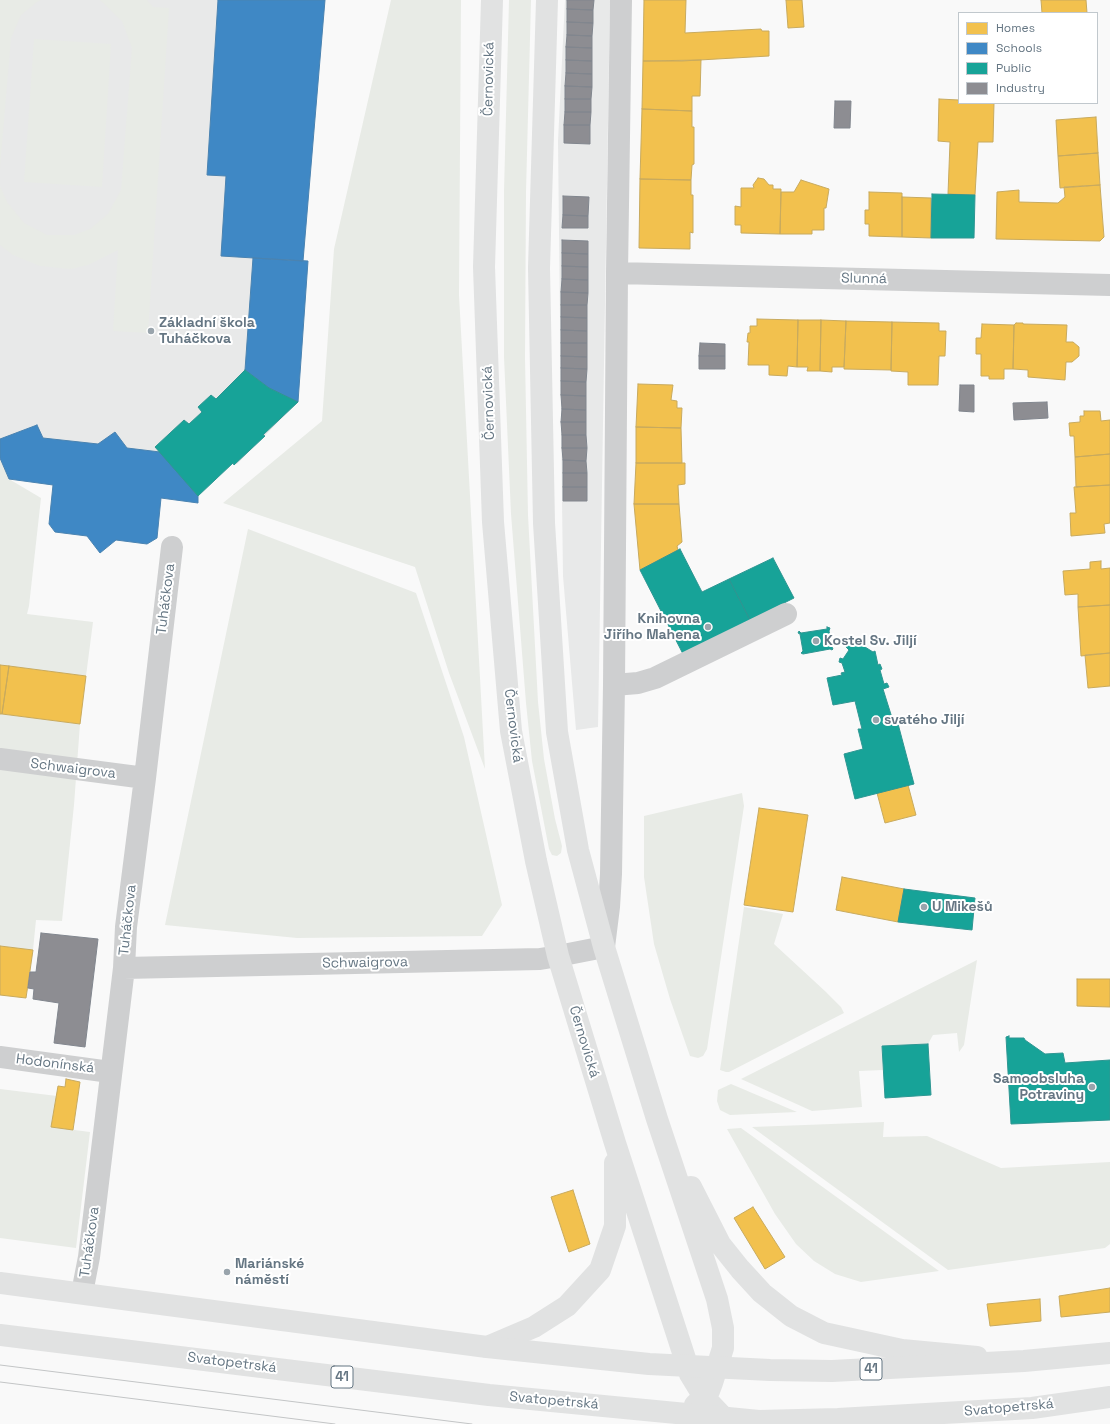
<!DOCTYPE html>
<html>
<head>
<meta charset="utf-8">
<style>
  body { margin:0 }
  #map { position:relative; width:1110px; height:1424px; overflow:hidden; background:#f9f9f9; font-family:"Space Grotesk",sans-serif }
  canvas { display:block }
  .legend { position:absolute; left:958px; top:12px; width:140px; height:92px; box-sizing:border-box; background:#fff; border:1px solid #c1c8cd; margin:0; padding:5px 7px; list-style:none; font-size:12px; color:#657683 }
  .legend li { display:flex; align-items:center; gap:8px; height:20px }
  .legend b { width:20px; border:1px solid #c1c8cd }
</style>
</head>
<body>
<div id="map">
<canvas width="1110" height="1424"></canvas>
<ul class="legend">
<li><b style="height:11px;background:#f2c14e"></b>Homes</li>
<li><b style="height:11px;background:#3f88c5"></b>Schools</li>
<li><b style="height:11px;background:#17a398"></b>Public</li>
<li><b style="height:11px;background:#8d8d92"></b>Industry</li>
</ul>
</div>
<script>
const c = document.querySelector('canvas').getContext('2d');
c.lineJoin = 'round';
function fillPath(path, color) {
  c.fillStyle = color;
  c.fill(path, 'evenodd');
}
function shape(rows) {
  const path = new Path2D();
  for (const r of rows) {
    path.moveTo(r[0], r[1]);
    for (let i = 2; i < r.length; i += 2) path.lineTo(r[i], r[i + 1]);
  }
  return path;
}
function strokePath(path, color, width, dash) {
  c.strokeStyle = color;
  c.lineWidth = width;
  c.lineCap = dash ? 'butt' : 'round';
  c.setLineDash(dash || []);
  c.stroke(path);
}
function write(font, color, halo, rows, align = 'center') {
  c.font = font + ' "Space Grotesk",sans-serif';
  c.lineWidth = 4;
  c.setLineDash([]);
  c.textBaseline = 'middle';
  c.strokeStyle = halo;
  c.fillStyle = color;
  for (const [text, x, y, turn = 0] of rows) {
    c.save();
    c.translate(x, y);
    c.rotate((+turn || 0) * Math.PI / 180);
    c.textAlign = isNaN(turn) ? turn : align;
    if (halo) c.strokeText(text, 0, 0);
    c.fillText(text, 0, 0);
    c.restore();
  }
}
fillPath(shape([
  [0,0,325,0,303,260,308,261,298,402,237,464,233,463,198,496,198,503,161,498,157,538,147,544,116,540,100,553,87,536,55,532,49,524,53,485,9,479,0,458],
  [565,0,610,0,598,727,576,730,563,576,562,500,558,141]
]), '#e8e9e9');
fillPath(shape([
  [0,0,41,0,37,2,21,15,11,38,0,168],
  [100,0,147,0,153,7,169,8,148,333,113,331,118,250,88,265,71,269,40,266,13,255,0,245,0,186,7,202,24,223,47,235,74,235,90,229,108,214,121,190,132,48,122,21],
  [391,0,461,0,459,295,485,769,449,673,415,567,223,503,322,421,334,249],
  [509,0,531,0,526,192,525,358,528,515,538,702,544,759,555,819,562,846,561,853,557,856,552,855,549,849,532,761,526,703,511,514,504,357,504,191],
  [34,39,111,44,102,187,24,182],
  [0,458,9,479,41,498,29,606,27,614,93,622,86,676,0,665],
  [248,529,416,593,464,737,502,905,482,936,297,938,165,925],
  [0,714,80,724,74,805,62,921,36,920,33,950,0,946],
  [742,793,744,806,707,1049,703,1056,698,1058,690,1056,670,999,654,944,644,877,644,816],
  [744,907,783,914,774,944,826,992,841,1007,844,1013,729,1072,726,1072,720,1070],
  [977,960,964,1045,959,1052,957,1033,933,1035,928,1044,882,1046,883,1070,859,1071,862,1107,812,1111,741,1079],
  [731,1084,797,1112,730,1115,720,1110,717,1101,718,1090],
  [0,1089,57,1096,51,1127,90,1132,76,1248,0,1238],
  [884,1122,883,1137,927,1136,1001,1168,1110,1162,1110,1244,1105,1248,948,1270,752,1127],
  [741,1128,939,1271,861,1282,835,1274,814,1261,796,1244,775,1214,727,1129]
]), '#e8ebe6');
const homes = shape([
  [644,0,686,0,685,33,761,29,762,31,769,31,769,56,682,61,643,61,644,0],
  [786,0,802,0,804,27,788,28,786,0],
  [1041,0,1086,0,1087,13,1042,13,1041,0],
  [701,60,700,96,692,96,692,111,642,109,643,61,701,60],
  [939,99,959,100,959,103,994,103,993,142,978,142,975,195,948,194,950,142,938,141,939,99],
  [642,109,692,111,692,127,694,127,694,164,692,165,691,180,640,179,642,109],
  [1096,117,1098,153,1058,156,1056,120,1096,117],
  [1098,153,1100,185,1060,188,1058,156,1098,153],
  [758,178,764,179,769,185,773,185,773,189,781,189,780,234,741,233,741,225,735,225,735,206,741,207,741,188,754,188,753,185,758,178],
  [640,179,691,180,691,195,693,195,693,233,690,232,690,249,639,248,640,179],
  [801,180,829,189,826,208,824,208,824,230,812,230,812,234,780,234,781,192,794,192,801,180],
  [1100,185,1104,237,1100,241,996,239,997,192,1019,190,1019,202,1058,203,1065,197,1064,187,1100,185],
  [869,192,902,193,902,237,869,236,869,224,865,224,865,210,869,210,869,192],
  [902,197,931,198,931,238,902,237,902,197],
  [757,319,798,320,797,367,788,366,787,376,769,375,769,365,748,365,749,342,747,342,748,333,750,333,750,326,757,326,757,319],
  [798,320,821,320,820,371,807,371,808,367,797,367,798,320],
  [821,320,846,321,844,367,832,367,832,372,820,371,821,320],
  [846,321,892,322,891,370,844,369,846,321],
  [892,322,939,323,939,331,946,331,945,356,939,356,938,385,908,385,908,372,891,371,892,322],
  [1016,323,1023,323,1023,324,1067,325,1066,342,1073,342,1079,347,1079,356,1072,362,1066,362,1065,380,1028,377,1028,370,1013,369,1014,325,1016,323],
  [982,324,1014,325,1013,369,1004,369,1004,379,989,379,989,376,981,376,981,354,976,354,976,338,981,338,982,324],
  [638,384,673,385,671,400,677,401,677,408,682,408,681,428,636,427,638,384],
  [1084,411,1100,411,1101,421,1110,420,1110,454,1075,457,1074,436,1070,436,1069,423,1080,422,1080,416,1084,416,1084,411],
  [636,427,681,428,682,463,636,463,636,427],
  [1110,454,1110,485,1076,487,1075,457,1110,454],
  [636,463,685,463,685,484,678,485,679,504,634,504,636,463],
  [1110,485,1110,523,1104,524,1105,533,1071,536,1070,513,1076,513,1074,487,1110,485],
  [634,504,679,504,682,542,677,546,678,550,640,570,634,504],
  [1101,561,1101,569,1110,568,1110,605,1078,607,1078,594,1065,595,1063,571,1090,569,1090,562,1101,561],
  [1110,605,1110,653,1081,656,1078,607,1110,605],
  [1110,653,1110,686,1088,688,1085,655,1110,653],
  [0,665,9,666,2,714,0,714,0,665],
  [9,666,86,676,80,724,2,714,9,666],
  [908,785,916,815,885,823,877,793,908,785],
  [759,808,808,815,793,912,744,905,759,808],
  [842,877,904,889,898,922,836,910,842,877],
  [0,946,33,950,26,998,0,995,0,946],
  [1077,979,1110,979,1110,1007,1077,1006,1077,979],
  [66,1079,80,1082,73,1130,51,1127,58,1086,65,1087,66,1079],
  [573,1190,590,1244,569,1252,551,1197,573,1190],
  [753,1207,785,1257,765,1269,734,1218,753,1207],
  [1110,1288,1110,1312,1061,1317,1059,1296,1110,1288],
  [1040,1299,1041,1321,990,1326,987,1304,1040,1299]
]);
fillPath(homes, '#f2c14e');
strokePath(homes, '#c8aa5e', 1);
const schools = shape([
  [218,0,325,0,303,261,221,256,226,176,207,175,218,0],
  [253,258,308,261,298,402,269,388,245,370,253,258],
  [37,425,43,438,98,444,115,432,127,448,160,452,198,496,198,503,161,498,157,538,147,544,116,540,100,553,87,536,55,532,49,524,53,485,9,479,0,458,0,439,37,425]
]);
fillPath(schools, '#3f88c5');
strokePath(schools, '#4a83b1', 1);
const public = shape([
  [932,194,975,195,974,238,931,238,932,194],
  [245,370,269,388,298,402,263,435,265,436,234,465,233,463,198,496,155,447,184,420,189,424,202,412,198,407,211,395,216,399,245,370],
  [680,549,702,592,729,579,750,620,683,654,640,570,680,549],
  [773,558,794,598,750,620,729,579,773,558],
  [827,627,830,628,829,631,832,647,833,649,832,650,830,649,803,654,801,653,803,651,800,634,798,633,799,631,801,633,827,629,827,627],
  [861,642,866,643,865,647,873,652,875,651,878,665,880,664,882,669,880,670,884,684,887,683,889,687,883,689,893,721,897,720,914,784,855,799,844,754,863,749,858,729,862,729,855,701,833,705,827,678,842,675,841,673,845,672,842,663,839,662,840,658,843,659,849,650,845,646,861,642],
  [904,889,975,898,972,930,898,922,904,889],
  [1009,1036,1009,1038,1024,1038,1025,1040,1045,1054,1063,1053,1065,1063,1110,1060,1110,1120,1011,1124,1006,1037,1009,1036],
  [928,1044,931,1095,885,1098,882,1046,928,1044]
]);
fillPath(public, '#17a398');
strokePath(public, '#2e9692', 1);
const industry = shape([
  [567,0,594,0,593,10,567,9,567,0],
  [567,9,593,10,593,23,567,22,567,9],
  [567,22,593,23,592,36,567,35,567,22],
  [567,35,592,36,592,48,566,47,567,35],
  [566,47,592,48,592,61,566,60,566,47],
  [566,60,592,61,592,74,566,73,566,60],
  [566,73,592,74,592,87,565,86,566,73],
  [565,86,592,87,591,99,565,99,565,86],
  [565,99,591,99,591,112,565,112,565,99],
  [835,101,851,101,850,128,834,128,835,101],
  [565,112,591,112,590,125,564,125,565,112],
  [564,125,590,125,590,144,564,143,564,125],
  [563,196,589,197,588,216,563,215,563,196],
  [563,215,588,216,588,228,562,228,563,215],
  [562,240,588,241,588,254,562,253,562,240],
  [562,253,588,254,588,267,562,266,562,253],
  [562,266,588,267,588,280,562,279,562,266],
  [562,279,588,280,588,293,561,292,562,279],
  [561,292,588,293,587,305,561,305,561,292],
  [561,305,587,305,587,318,561,317,561,305],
  [561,317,587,318,587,331,561,330,561,317],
  [561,330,587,331,587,343,561,343,561,330],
  [561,343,587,343,587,357,561,356,561,343],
  [700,343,725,344,725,356,699,356,700,343],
  [561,356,587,357,587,369,561,368,561,356],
  [699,356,725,356,725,369,699,369,699,356],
  [561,368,587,369,586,382,561,381,561,368],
  [561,381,586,382,586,396,561,395,561,381],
  [960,385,974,385,974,412,959,411,960,385],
  [561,395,586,396,586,410,562,409,561,395],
  [1047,402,1048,418,1014,420,1013,403,1047,402],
  [562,409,586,410,586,422,561,422,562,409],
  [561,422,586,422,586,435,562,435,561,422],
  [562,435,586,435,587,448,562,448,562,435],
  [562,448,587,448,586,461,563,460,562,448],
  [563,460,586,461,587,473,563,473,563,460],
  [563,473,587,473,587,487,563,487,563,473],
  [563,487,587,487,587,501,563,501,563,487],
  [41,933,98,939,85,1047,54,1043,59,1003,33,999,34,989,28,988,30,972,36,972,41,933]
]);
fillPath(industry, '#8d8d92');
strokePath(industry, '#81868e', 1);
strokePath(shape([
  [621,0,617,273,614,685,638,683,655,678,786,614],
  [617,273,1110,285],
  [0,759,145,778],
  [124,968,540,959,558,956,604,947,609,907,611,874,614,685],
  [0,1057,110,1072],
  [82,1293,89,1257,124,968,126,927,145,778,172,547]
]), '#cecfd0', 22);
strokePath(shape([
  [492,0,484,267,493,522,511,731,536,861,558,956,615,1143,690,1374,704,1397,723,1417],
  [547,0,539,268,544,523,557,732,578,850,604,947,657,1119,717,1299,723,1328,723,1348,712,1383,709,1391,695,1405],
  [691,1187,720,1244,740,1269,762,1293,791,1316,824,1333,902,1350,977,1357],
  [487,1347,534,1327,567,1306,600,1270,615,1226,615,1163]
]), '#e1e2e2', 22);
strokePath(shape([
  [0,1283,487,1347,649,1364,770,1370,832,1371,1024,1361,1110,1353],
  [0,1335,489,1395,759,1421,838,1419,1032,1408,1110,1397]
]), '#e1e2e2', 22);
strokePath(shape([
  [0,1365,472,1424],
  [0,1382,335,1424]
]), '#c3c5c6', 1);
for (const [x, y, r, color] of [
  [151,331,4,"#99a4ac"],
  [708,627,4,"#99a4ac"],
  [816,641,4,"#99a4ac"],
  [876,720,4,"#99a4ac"],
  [924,907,4,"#99a4ac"],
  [1092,1087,4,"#99a4ac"],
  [227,1272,4,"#99a4ac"]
]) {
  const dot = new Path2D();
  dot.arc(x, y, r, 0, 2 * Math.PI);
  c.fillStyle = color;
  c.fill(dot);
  strokePath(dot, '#fff', 1.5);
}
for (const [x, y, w] of [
  [871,1369,22],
  [342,1377,22]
]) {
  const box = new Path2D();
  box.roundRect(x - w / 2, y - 11, w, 22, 3);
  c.fillStyle = '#fff';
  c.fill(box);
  strokePath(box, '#657683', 1);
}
write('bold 13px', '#657683', null, [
  ["41",871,1369],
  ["41",342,1377]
]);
write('14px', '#657683', '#fff', [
  ["Černovická",489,79,-89],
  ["Slunná",864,279,1],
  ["Černovická",489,403,-92],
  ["Tuháčkova",166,599,-83],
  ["Černovická",513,726,83],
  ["Schwaigrova",73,769,7],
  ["Tuháčkova",128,920,-84],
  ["Schwaigrova",365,963,-1],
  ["Černovická",584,1042,73],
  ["Hodonínská",55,1064,7],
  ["Tuháčkova",90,1242,-82],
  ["Svatopetrská",232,1363,7],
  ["Svatopetrská",554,1401,5],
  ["Svatopetrská",1009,1408,-5]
]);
write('bold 14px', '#657683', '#fff', [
  ["Základní škola",159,323],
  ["Tuháčkova",159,339],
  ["Knihovna",700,619,"right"],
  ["Jiřího Mahena",700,635,"right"],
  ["Kostel Sv. Jiljí",824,641],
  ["svatého Jiljí",884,720],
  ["U Mikešů",932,907],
  ["Samoobsluha",1084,1079,"right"],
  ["Potraviny",1084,1095,"right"],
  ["Mariánské",235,1264],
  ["náměstí",235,1280]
], 'left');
</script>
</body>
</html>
